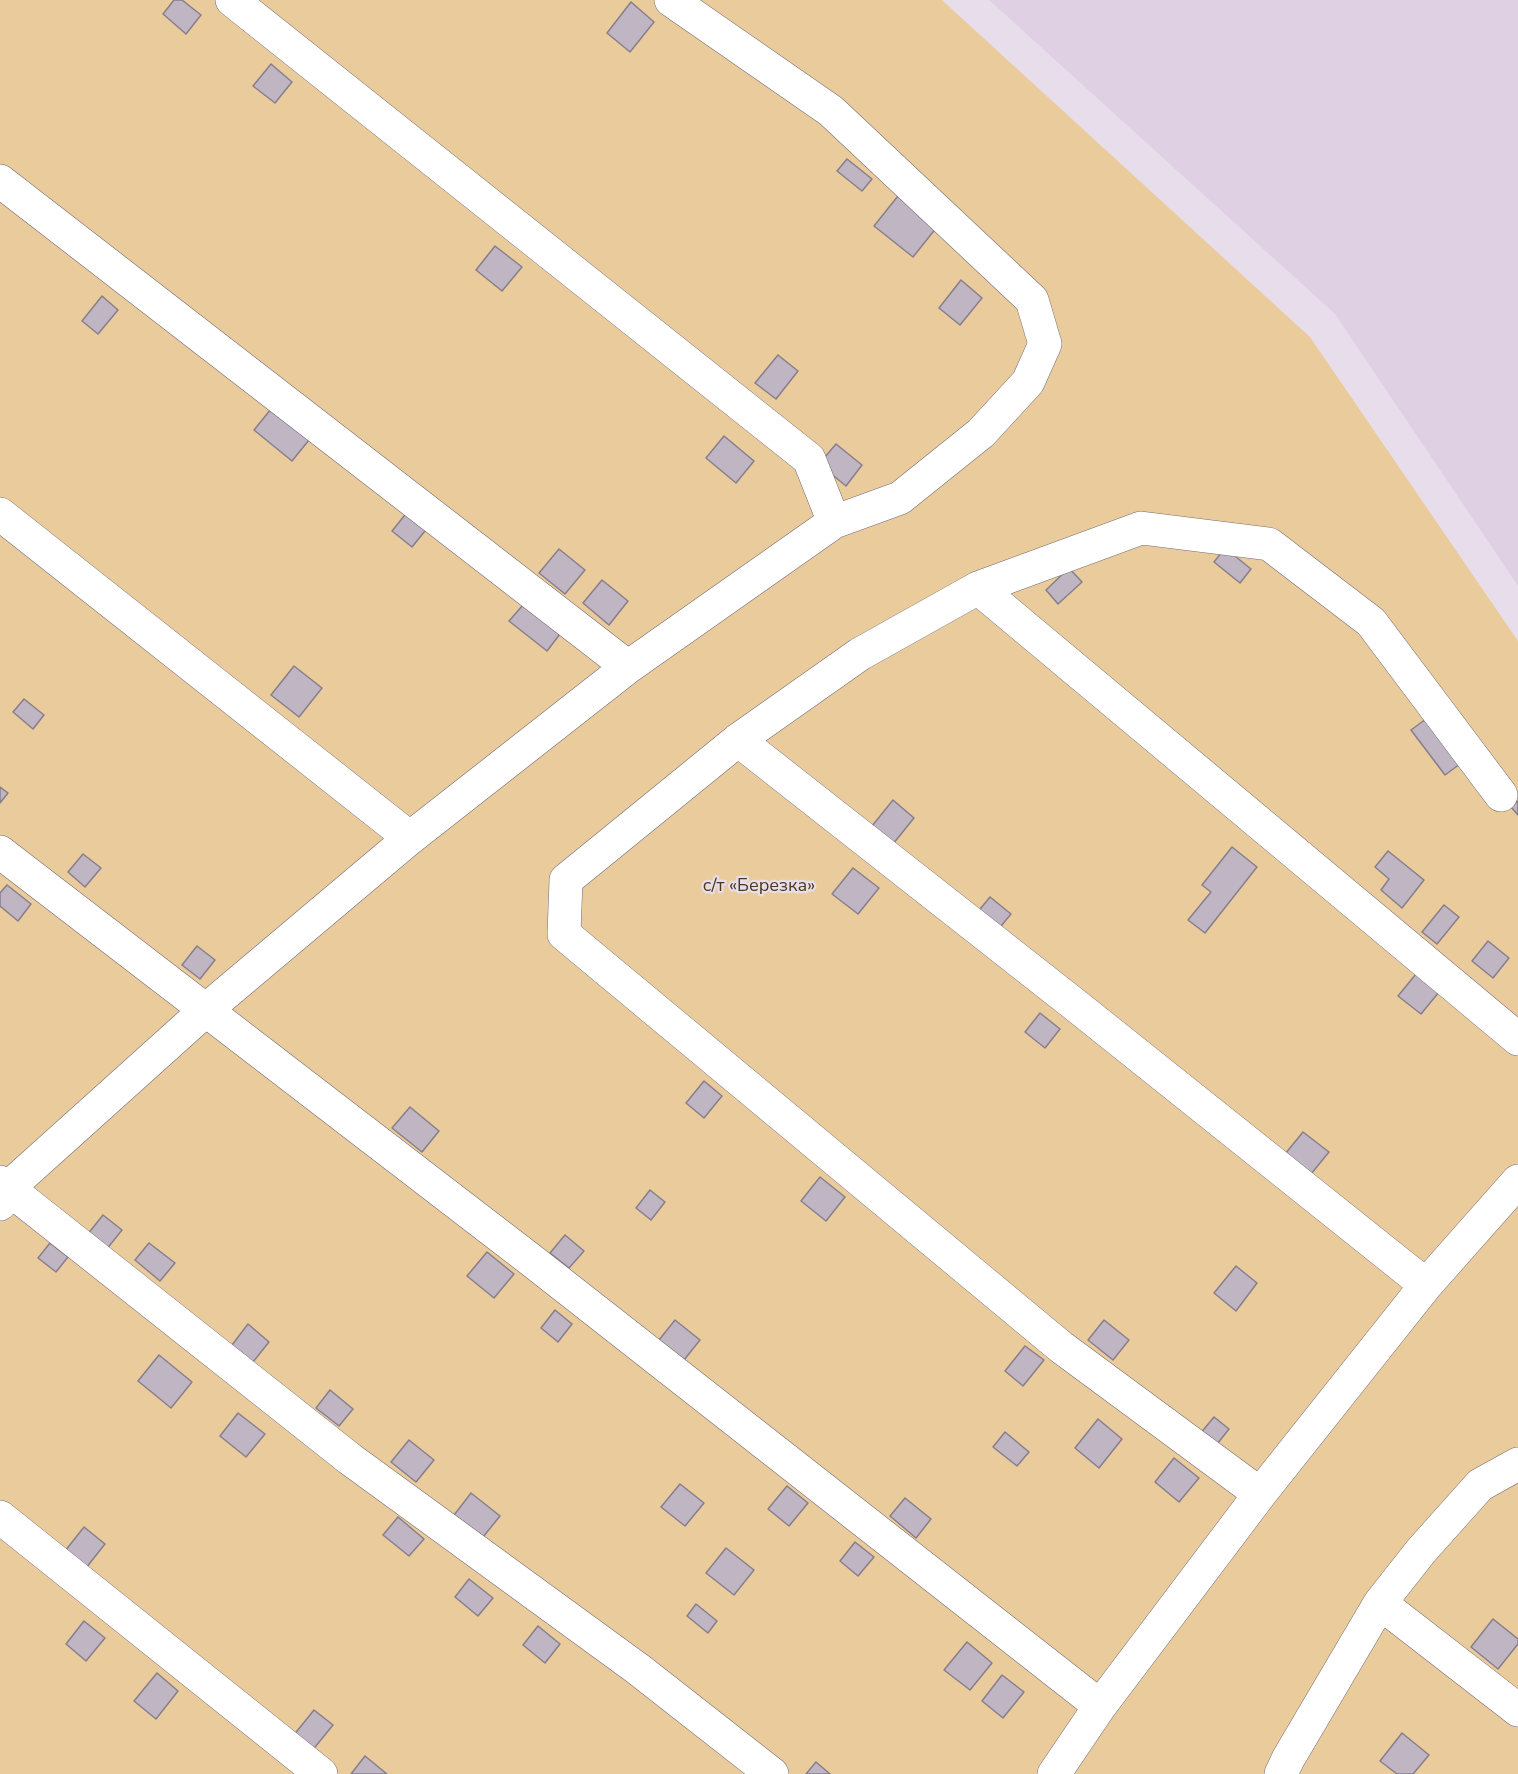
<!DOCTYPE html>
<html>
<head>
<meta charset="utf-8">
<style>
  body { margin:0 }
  canvas { display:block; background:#e8deeb }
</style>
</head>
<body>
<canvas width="1518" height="1774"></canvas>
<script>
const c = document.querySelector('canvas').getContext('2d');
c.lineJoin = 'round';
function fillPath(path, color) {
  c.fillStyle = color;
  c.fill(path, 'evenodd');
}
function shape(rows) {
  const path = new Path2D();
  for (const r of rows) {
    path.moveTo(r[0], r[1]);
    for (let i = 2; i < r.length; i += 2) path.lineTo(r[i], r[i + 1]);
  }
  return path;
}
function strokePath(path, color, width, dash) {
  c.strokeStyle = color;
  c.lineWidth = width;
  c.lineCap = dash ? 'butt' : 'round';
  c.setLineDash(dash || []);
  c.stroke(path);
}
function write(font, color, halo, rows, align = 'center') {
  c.font = font + ' "Nunito Sans",sans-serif';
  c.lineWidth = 4.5;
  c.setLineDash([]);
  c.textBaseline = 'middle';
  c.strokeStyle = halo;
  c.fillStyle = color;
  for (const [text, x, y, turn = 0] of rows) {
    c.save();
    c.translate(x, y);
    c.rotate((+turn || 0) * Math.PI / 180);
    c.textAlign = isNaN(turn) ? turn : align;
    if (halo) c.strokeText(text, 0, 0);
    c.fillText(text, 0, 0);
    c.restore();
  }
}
fillPath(shape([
  [989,0,1518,0,1518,586,1335,314]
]), '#e0d0e4');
fillPath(shape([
  [0,0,942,0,1310,337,1518,641,1518,1774,0,1774]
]), '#eacc9c');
const building = shape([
  [174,0,182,0,201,15,186,34,163,14,174,0],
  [631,2,654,22,630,52,607,33,631,2],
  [271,64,292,82,275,103,253,86,271,64],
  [847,159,872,179,862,191,837,171,847,159],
  [902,191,941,222,913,257,874,226,902,191],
  [495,246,522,267,502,291,476,270,495,246],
  [961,280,982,298,960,325,939,308,961,280],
  [102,296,118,310,98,334,82,321,102,296],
  [778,355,798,371,776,399,755,383,778,355],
  [271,409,309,440,292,461,254,430,271,409],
  [724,436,754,461,736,483,706,458,724,436],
  [836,444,862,465,846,486,819,464,836,444],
  [409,510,429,526,412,547,392,531,409,510],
  [1225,548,1251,569,1240,583,1214,562,1225,548],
  [559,549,585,570,565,594,539,573,559,549],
  [1069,568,1082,582,1058,604,1046,590,1069,568],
  [602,580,628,601,609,625,583,603,602,580],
  [523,605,560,634,547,651,509,621,523,605],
  [294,666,322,688,299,717,271,695,294,666],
  [24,699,44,715,33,729,13,712,24,699],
  [1430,716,1464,761,1445,775,1411,730,1430,716],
  [0,787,8,793,0,803,0,787],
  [893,800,914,818,893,844,872,826,893,800],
  [1518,801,1518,815,1511,807,1518,801],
  [1232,847,1257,867,1205,933,1188,920,1211,892,1202,885,1232,847],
  [1388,851,1424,880,1402,908,1381,890,1389,879,1375,867,1388,851],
  [83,854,101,868,85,887,68,872,83,854],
  [853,868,879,888,858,914,832,894,853,868],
  [7,885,31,904,18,921,0,906,0,893,7,885],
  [990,897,1011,914,997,931,976,914,990,897],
  [1444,905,1459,917,1437,944,1422,932,1444,905],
  [1488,941,1509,958,1493,978,1472,961,1488,941],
  [197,946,215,960,200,979,182,965,197,946],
  [1416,974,1439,992,1421,1014,1398,996,1416,974],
  [1040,1013,1060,1029,1045,1048,1025,1032,1040,1013],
  [704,1081,722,1096,704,1118,686,1103,704,1081],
  [410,1107,439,1131,422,1152,392,1128,410,1107],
  [1303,1132,1329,1152,1311,1174,1285,1154,1303,1132],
  [820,1177,845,1197,826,1221,801,1201,820,1177],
  [650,1190,665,1202,651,1220,636,1208,650,1190],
  [103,1215,122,1230,106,1250,87,1235,103,1215],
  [565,1235,584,1251,569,1268,550,1253,565,1235],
  [50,1243,68,1257,56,1272,38,1258,50,1243],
  [149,1243,175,1263,160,1281,135,1260,149,1243],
  [487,1252,514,1274,494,1298,467,1276,487,1252],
  [1236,1266,1257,1283,1236,1311,1214,1293,1236,1266],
  [555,1310,572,1324,558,1342,541,1328,555,1310],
  [675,1320,700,1340,684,1360,659,1340,675,1320],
  [1104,1320,1129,1340,1113,1360,1088,1340,1104,1320],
  [248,1324,269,1342,253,1362,232,1345,248,1324],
  [1025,1346,1044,1360,1023,1386,1005,1371,1025,1346],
  [159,1355,192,1382,171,1408,138,1381,159,1355],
  [330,1390,353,1409,339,1426,316,1408,330,1390],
  [238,1413,265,1434,246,1457,220,1436,238,1413],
  [1214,1417,1229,1429,1214,1448,1199,1435,1214,1417],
  [1098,1419,1122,1439,1099,1468,1075,1448,1098,1419],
  [1005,1432,1029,1452,1017,1466,993,1447,1005,1432],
  [409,1440,434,1460,416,1482,391,1462,409,1440],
  [1174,1458,1199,1478,1179,1502,1155,1482,1174,1458],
  [680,1484,704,1503,685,1526,661,1507,680,1484],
  [787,1486,808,1503,789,1526,768,1509,787,1486],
  [471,1493,500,1516,479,1542,451,1519,471,1493],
  [905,1498,931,1519,916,1538,890,1516,905,1498],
  [398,1517,424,1539,409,1556,383,1535,398,1517],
  [84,1527,105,1544,86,1568,65,1551,84,1527],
  [855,1542,874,1557,858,1576,840,1561,855,1542],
  [726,1548,754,1570,734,1595,706,1573,726,1548],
  [469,1579,493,1598,478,1616,455,1597,469,1579],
  [696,1604,717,1621,708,1633,687,1616,696,1604],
  [1493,1619,1518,1639,1518,1644,1498,1669,1471,1647,1493,1619],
  [84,1621,105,1638,86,1661,66,1644,84,1621],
  [538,1626,560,1644,545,1663,523,1645,538,1626],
  [967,1642,992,1663,970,1690,944,1670,967,1642],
  [157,1673,178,1691,156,1719,134,1701,157,1673],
  [1002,1675,1024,1692,1003,1718,982,1701,1002,1675],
  [314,1710,333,1725,311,1752,293,1736,314,1710],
  [1402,1733,1429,1755,1413,1774,1397,1774,1380,1761,1402,1733],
  [365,1756,387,1774,351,1774,365,1756],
  [816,1762,830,1774,806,1774,816,1762]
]);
fillPath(building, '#c0b6c3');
strokePath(building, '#887e8b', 1.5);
const minor = shape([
  [232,0,809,459,834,522],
  [0,181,628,667],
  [0,514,410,838],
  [978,588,1518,1039],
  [738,740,1074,1004,1426,1285],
  [0,852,531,1260,1100,1706],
  [0,1182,350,1459,638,1669,772,1774],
  [0,1204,8,1188,207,1009,410,838,628,667,834,522,900,498,981,433,1028,382,1045,344,1032,300,831,111,671,0],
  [1260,1494,1061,1347,564,934,566,880,738,740,860,654,978,588,1141,528,1269,544,1371,622,1501,795],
  [0,1517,321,1774],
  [1380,1603,1518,1710],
  [1054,1774,1100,1706,1260,1494,1426,1285,1518,1181],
  [1281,1774,1288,1759,1380,1603,1421,1551,1480,1485,1518,1464]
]);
strokePath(minor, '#756b77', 34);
strokePath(minor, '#fff', 33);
write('18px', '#4a391a', '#e8deeb', [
  ["с/т «Березка»",759,887]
]);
</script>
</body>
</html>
